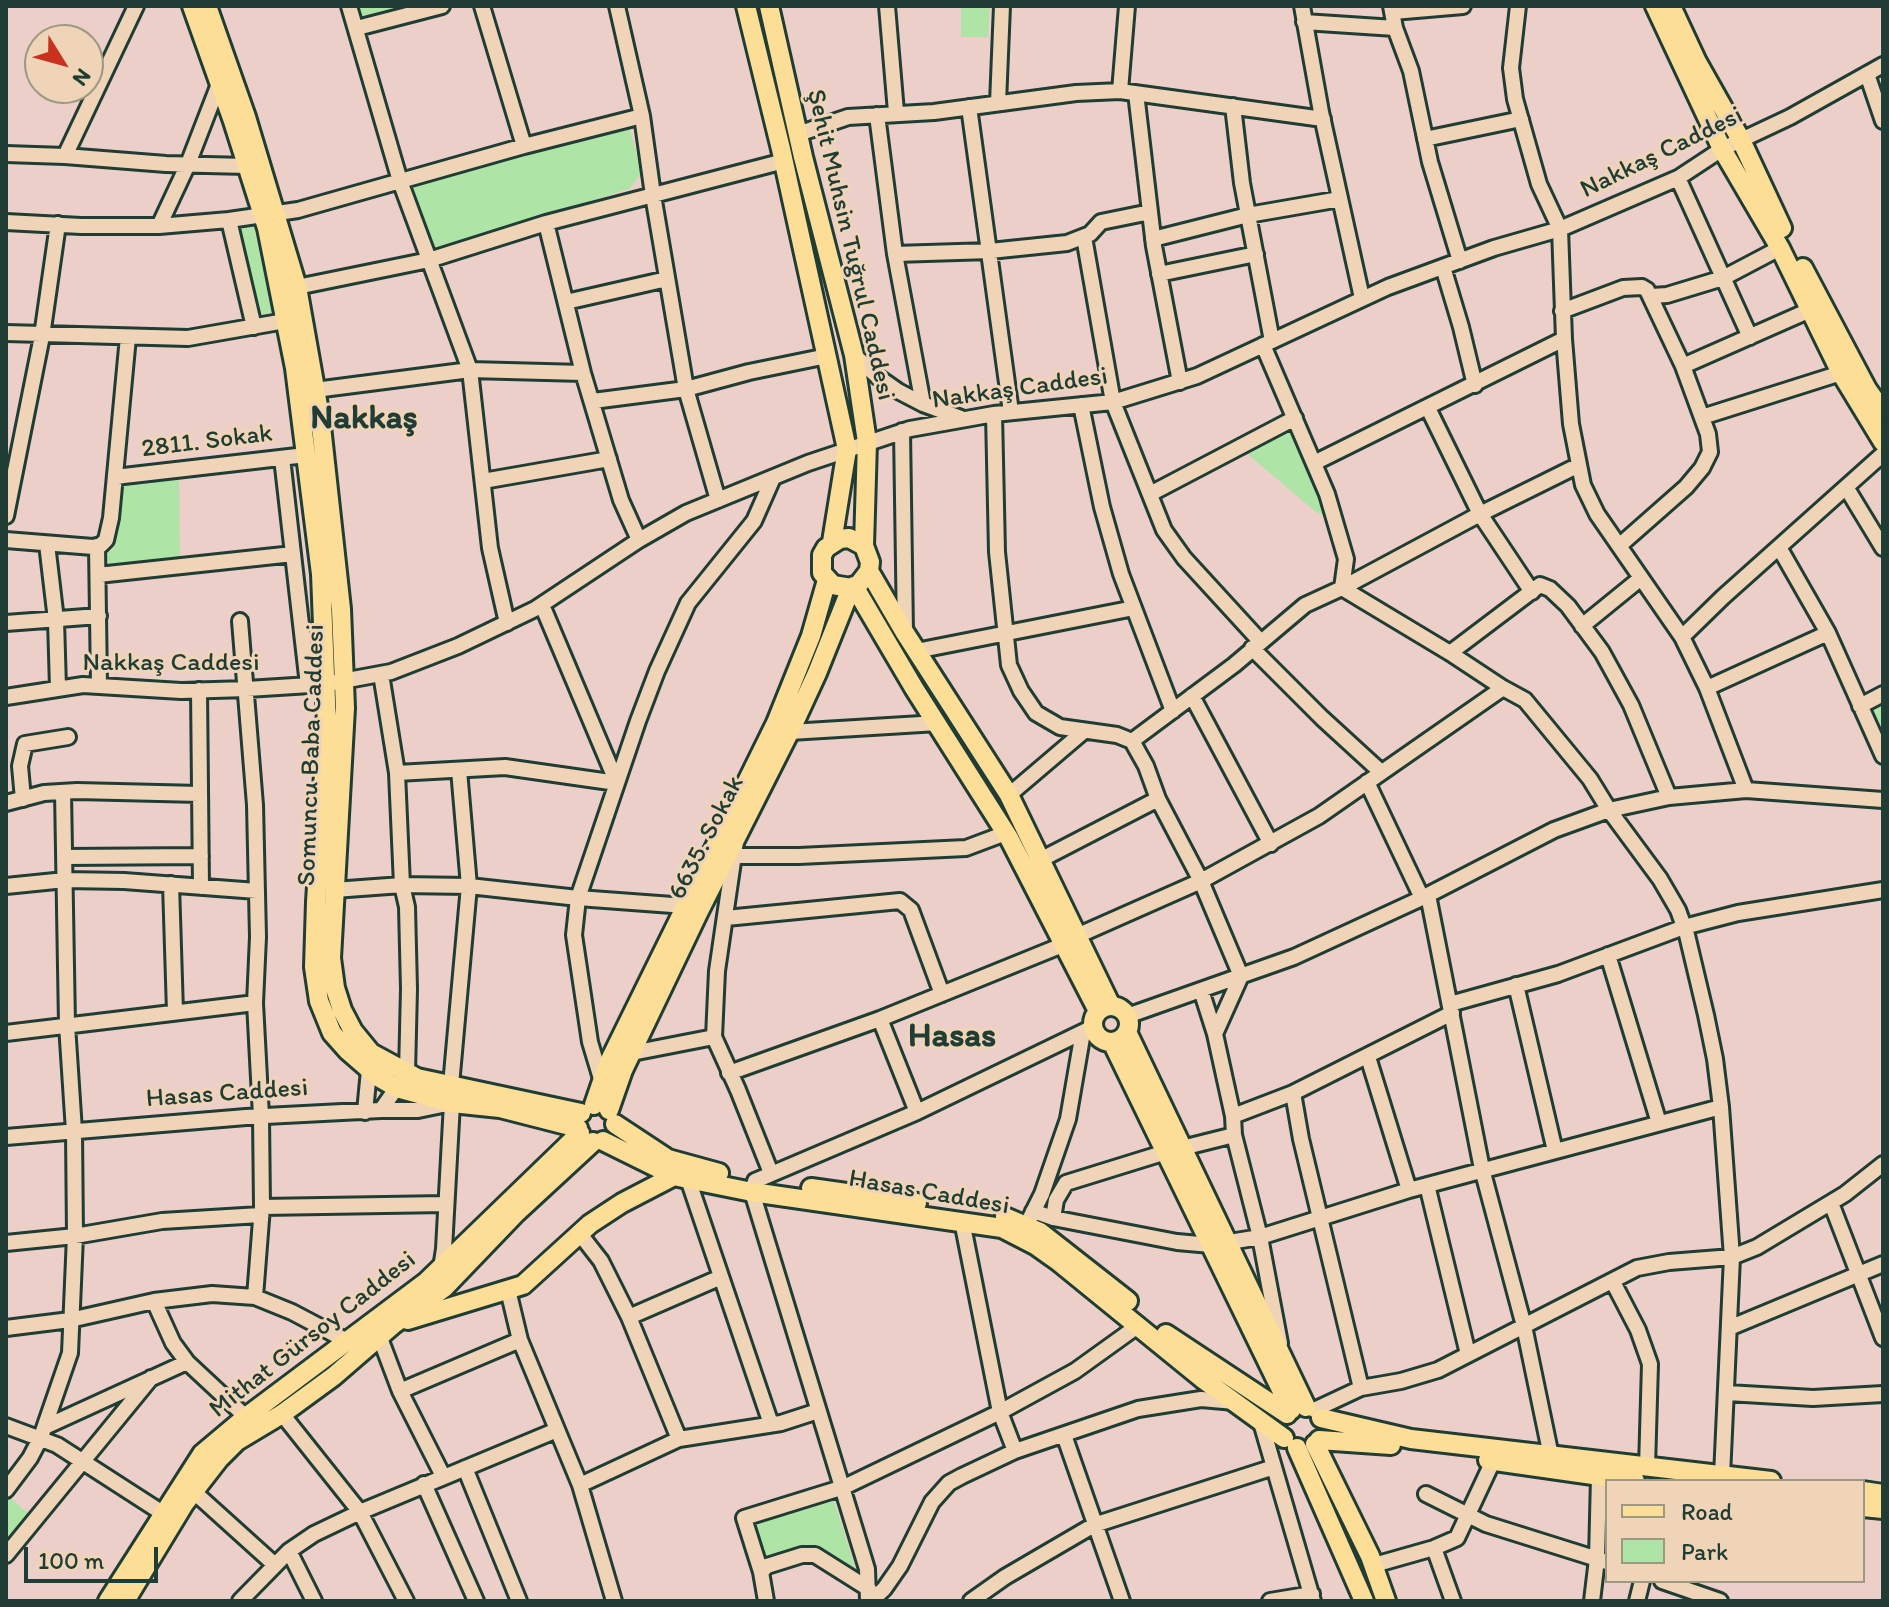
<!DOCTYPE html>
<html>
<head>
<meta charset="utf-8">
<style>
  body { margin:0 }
  #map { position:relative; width:1889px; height:1607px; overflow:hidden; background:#eccfc8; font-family:Itim,sans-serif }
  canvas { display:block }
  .frame { position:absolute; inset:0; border:8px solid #1f3d34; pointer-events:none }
  .legend { position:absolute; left:1605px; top:1479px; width:260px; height:104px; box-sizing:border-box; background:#f0d4b7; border:2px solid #9c9883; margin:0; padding:10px 14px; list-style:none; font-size:24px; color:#1f3d34 }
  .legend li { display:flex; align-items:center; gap:16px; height:40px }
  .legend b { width:40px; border:2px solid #9c9883 }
  .north { position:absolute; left:24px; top:24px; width:80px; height:80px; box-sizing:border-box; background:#f0d4b7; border:2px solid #9c9883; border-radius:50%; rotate:127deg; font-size:22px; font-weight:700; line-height:32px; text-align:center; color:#1f3d34 }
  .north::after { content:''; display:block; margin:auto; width:28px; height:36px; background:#c8321e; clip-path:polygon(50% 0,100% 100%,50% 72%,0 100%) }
  .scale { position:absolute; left:24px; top:1547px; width:134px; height:36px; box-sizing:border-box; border:4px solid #1f3d34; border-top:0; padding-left:10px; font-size:24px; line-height:28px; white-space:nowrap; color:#1f3d34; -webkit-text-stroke:6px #f0d4b7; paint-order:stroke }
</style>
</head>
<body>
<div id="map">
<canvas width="1889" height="1607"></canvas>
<div class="frame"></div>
<ul class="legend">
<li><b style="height:10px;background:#fcde96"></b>Road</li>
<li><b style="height:22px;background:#afe4a7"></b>Park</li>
</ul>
<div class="north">N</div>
<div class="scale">100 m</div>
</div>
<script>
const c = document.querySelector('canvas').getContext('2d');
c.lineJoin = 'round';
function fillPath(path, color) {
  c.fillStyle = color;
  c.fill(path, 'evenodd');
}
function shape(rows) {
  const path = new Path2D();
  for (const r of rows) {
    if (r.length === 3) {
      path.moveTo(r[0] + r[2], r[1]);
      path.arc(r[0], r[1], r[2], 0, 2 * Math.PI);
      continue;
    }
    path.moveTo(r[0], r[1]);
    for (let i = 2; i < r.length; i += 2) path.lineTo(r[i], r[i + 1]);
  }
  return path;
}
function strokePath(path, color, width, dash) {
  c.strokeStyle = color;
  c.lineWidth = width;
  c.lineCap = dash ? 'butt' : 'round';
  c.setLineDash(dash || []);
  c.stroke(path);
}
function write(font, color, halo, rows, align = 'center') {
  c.font = font + ' Itim,sans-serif';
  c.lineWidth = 6;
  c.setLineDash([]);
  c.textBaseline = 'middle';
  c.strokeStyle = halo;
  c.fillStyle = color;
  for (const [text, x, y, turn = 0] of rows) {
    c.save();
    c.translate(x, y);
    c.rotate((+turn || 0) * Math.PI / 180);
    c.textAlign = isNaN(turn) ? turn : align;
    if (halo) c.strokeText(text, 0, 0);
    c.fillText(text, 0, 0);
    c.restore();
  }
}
fillPath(shape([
  [357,6,420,6,370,19,360,16],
  [961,6,990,6,988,37,961,37],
  [628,123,642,173,629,189,428,252,407,190,415,183],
  [254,227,273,312,258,316,236,232,240,228],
  [1292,427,1327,513,1322,514,1316,512,1245,452],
  [179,479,180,563,103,573,100,552,113,550,121,483],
  [1883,699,1883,741,1866,709],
  [7,1495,30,1515,6,1546,6,1497],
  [834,1501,857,1573,822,1552,764,1560,751,1524]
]), '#afe4a7');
const minor = shape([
  [349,6,400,181,470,370,490,548,507,623],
  [482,6,524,146],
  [617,6,642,116,653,195,686,389,718,500],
  [887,6,896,112],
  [1302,6,1321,112,1362,298],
  [1391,6,1395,28,1411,71,1430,162,1460,261],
  [1518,6,1511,68,1515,99,1539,184,1560,229,1564,339,1571,424,1583,485,1597,514,1682,637,1707,688,1746,790],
  [1393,12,1463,6],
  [1304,22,1395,28],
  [357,28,442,6],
  [1867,74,1883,121],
  [1120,91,1127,6],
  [1136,93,1154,246,1180,382],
  [998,103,1002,6],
  [1233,106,1242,183,1272,341],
  [969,107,1011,412],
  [877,115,895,254,923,404],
  [798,134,848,117,934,112,1076,93,1120,91,1323,119],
  [1425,139,1521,119],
  [6,154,65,156,166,164,247,166],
  [65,156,136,6],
  [1678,178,1750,337],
  [229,220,254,327],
  [6,222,81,226,159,226,229,220,298,210,524,146,642,116],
  [546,223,583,373,621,500,639,540],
  [159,226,188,164,219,84],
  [1084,237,1113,402,1164,530,1184,558,1260,641],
  [1153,239,1248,215,1340,199],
  [895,254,990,251,1067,243,1090,234,1101,222,1150,212],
  [1443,267,1461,327,1475,385],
  [1159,274,1256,254],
  [297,287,429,260,546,223,784,161],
  [1652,296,1667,295,1723,278,1780,248],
  [566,302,667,279],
  [1562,311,1623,288,1642,287,1647,290,1683,366,1708,434,1710,452,1702,468,1686,487,1619,546],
  [6,333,188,338,285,321],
  [1263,345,1327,494,1346,559,1342,588,1450,653,1503,688,1525,700,1590,779,1609,810,1660,879,1678,910,1687,935,1706,1015,1715,1059,1721,1107,1732,1257,1722,1476],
  [854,355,878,377,898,391,923,404,961,418],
  [1683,366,1810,310],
  [315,390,470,370,583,373],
  [593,401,686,389,749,372,827,356],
  [1081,405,1102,507,1121,574,1173,711],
  [1428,408,1480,514,1532,592],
  [994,414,997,552,1009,665,1021,691,1036,713,1060,727,1117,735,1132,741,1146,766,1158,799,1201,881,1241,976,1215,1034],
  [1702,417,1841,373],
  [902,431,905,632],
  [282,458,308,685],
  [1314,463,1564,339],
  [115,477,306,455],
  [483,481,609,459],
  [1846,487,1883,548],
  [1150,494,1295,418],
  [6,516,42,336,58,224],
  [6,540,93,547,101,545,106,540,111,518,128,337],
  [47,544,56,620,58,688],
  [97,546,99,685],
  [1780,549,1828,633,1883,756],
  [98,575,293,554],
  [542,605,617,783],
  [240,621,255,805,258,937,255,1003,261,1116,262,1207,255,1297],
  [6,623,99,616],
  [1582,626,1641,578],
  [1682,637,1723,597,1883,454],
  [1252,648,1322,718,1381,772],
  [916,651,1134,608],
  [1450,653,1540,585,1550,589,1568,606,1602,652,1631,705,1669,797],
  [1707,688,1828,633],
  [199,690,201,887],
  [1192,696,1271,844],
  [6,697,83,685,181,691,247,689,326,684,391,672,458,646,535,609,639,540,686,513,808,463,910,429,994,414,1113,402,1197,376,1388,287,1494,248,1560,229,1678,178,1722,149,1790,117,1883,65],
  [1860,706,1883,694],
  [790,732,938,723],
  [1132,741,1234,665,1305,605,1342,588,1480,514,1579,465],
  [397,773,505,767,617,783],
  [1367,782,1422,898],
  [1009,795,1083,732],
  [23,799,20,766,25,744,68,737],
  [6,803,44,793,77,791,200,794],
  [736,841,717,971,714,1037,738,1090,771,1173],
  [736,856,799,856,966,848,1006,833],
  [65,857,201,856],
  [1042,859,1158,799],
  [171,884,175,1012],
  [6,886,65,880,124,881,257,891],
  [334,890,402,885,469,886,578,898,686,906],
  [1428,895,1482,1169,1524,1326,1551,1456],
  [726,918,900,901,911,910,942,994],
  [1079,935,1201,881,1319,816,1503,688],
  [1608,955,1659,1123],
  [1516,985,1555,1151],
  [1450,1004,1558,974,1684,927,1738,913,1883,890],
  [1127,1016,1294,957,1422,898,1554,830,1609,810,1669,797,1746,790,1883,800],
  [880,1019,917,1112],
  [6,1033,255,1003],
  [632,1053,714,1037],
  [1368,1057,1409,1190],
  [729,1073,880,1019,1065,944],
  [602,1082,590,1042,574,935,578,898,638,721,657,671,688,603,754,521,773,478],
  [451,1085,469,886,459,770],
  [1293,1093,1301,1139,1361,1388],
  [381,1110,407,1073,409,989,407,907,402,885,397,773,381,674],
  [365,1112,369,1070],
  [1233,1116,1293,1093,1452,1013],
  [6,1137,246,1117,381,1110,418,1110,452,1103,444,1249,441,1268],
  [688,1179,771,1424],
  [1427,1185,1468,1354],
  [1831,1203,1883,1338],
  [262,1207,446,1204],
  [1033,1211,1053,1218,1177,1242,1211,1245,1260,1237,1234,1135,1233,1116,1215,1034,1201,990],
  [1030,1218,1042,1194,1068,1119,1083,1032],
  [1053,1218,1056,1200,1066,1183,1166,1152,1234,1135],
  [962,1221,1000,1412,1015,1451],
  [580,1234,601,1261,629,1317,721,1277],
  [6,1243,75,1236,162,1221,260,1215],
  [1613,1282,1638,1330,1650,1364,1647,1467],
  [508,1290,520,1340,580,1485,614,1601],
  [154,1301,173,1343,187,1362,246,1417],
  [629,1317,679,1439],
  [6,1328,70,1320,154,1301,212,1294,255,1297,292,1312,347,1341],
  [1729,1328,1883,1264],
  [380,1338,400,1391,443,1476],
  [1280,1343,1260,1237,1409,1190,1721,1107],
  [400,1391,520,1340],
  [1727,1393,1813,1398,1883,1394],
  [1314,1410,1361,1388,1401,1381,1438,1370,1637,1268,1669,1262,1732,1257,1757,1247,1845,1194,1883,1164],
  [282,1414,360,1512,406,1601],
  [1260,1419,1313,1601],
  [6,1426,57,1445,164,1514],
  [45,1427,187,1362],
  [1064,1435,1122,1601],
  [465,1468,519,1601],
  [424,1484,476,1601],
  [580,1485,679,1439,781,1423,818,1411],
  [6,1490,30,1458,41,1437,70,1353,75,1236,74,1131,67,1025,63,792],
  [193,1491,275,1565],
  [1426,1494,1486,1524,1607,1562],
  [1434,1548,1453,1601],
  [289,1551,314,1601],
  [6,1555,151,1378],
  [1374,1565,1434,1548,1457,1538,1493,1461],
  [761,1572,744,1518,844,1487,1000,1412,1075,1371,1139,1325],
  [1662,1581,1720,1601],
  [240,1601,289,1551,314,1534,360,1512,557,1430],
  [766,1601,761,1572,767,1566,802,1555,815,1555,869,1589],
  [868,1601,867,1569,752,1192,755,1181,917,1112,1093,1027],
  [871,1601,884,1589,900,1566,932,1502,949,1483,962,1476,1015,1451,1138,1409,1201,1399,1235,1402],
  [971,1601,1005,1577,1094,1525,1274,1467],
  [1270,1601,1312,1594],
  [1592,1601,1597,1559,1599,1477],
  [1637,1601,1642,1581]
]);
const major = shape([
  [192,6,233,121,267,228,295,368,321,574,327,726,316,902,314,967,319,1001,332,1033,348,1051,378,1077,397,1088,452,1103,500,1108,578,1128],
  [207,6,246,117,297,287,320,417,341,609,345,708,331,958,335,988,342,1010,353,1031,371,1053,417,1078,581,1113],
  [746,6,781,149,847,449,832,542],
  [769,6,803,157,854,355,867,442,864,546],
  [1655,6,1722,149,1780,248,1841,373,1883,442],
  [1671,6,1697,62,1741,140,1782,228],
  [1803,268,1867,389,1883,412],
  [869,571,859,584,851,588,833,585,822,573,822,555,826,548,840,539,849,538,864,546,870,562,869,571,905,633,1009,795,1111,1006],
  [854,586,914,688,1009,838,1098,1011],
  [1111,1024,18],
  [1127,1032,1306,1407],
  [1112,1042,1291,1410],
  [594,1105,608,1064,776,723,811,636,827,580],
  [609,1110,623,1070,699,911,793,725,817,673,851,588],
  [615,1124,668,1159,719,1173],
  [603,1141,674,1176,688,1179,752,1192,1002,1228,1035,1245,1059,1262,1204,1380,1284,1438],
  [811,1188,917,1203],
  [1005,1217,1040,1232,1128,1301],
  [408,1320,523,1285,590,1224,622,1203,674,1176],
  [1166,1334,1287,1414],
  [1321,1418,1411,1439,1771,1481],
  [1319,1440,1391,1445],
  [1315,1444,1370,1556,1386,1601],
  [1297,1448,1364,1601],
  [1488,1460,1635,1481],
  [1863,1491,1883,1494],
  [1863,1507,1883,1509],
  [108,1601,202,1454,246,1417,426,1282,580,1133],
  [125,1601,184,1504,219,1459,237,1441,282,1414,334,1376,394,1324,444,1288,515,1214,593,1142]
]);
strokePath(minor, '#1f3d34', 20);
strokePath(major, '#1f3d34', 24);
strokePath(minor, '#f0d4b7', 14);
strokePath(major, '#fcde96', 18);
write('26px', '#1f3d34', '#f0d4b7', [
  ["Nakkaş Caddesi",1662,153,-26],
  ["Şehit Muhsin Tuğrul Caddesi",850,245,77],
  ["Nakkaş Caddesi",1020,389,-8],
  ["2811. Sokak",207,442,-7],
  ["Nakkaş Caddesi",171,663],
  ["Somuncu Baba Caddesi",312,755,-88],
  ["6635. Sokak",707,838,-63],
  ["Hasas Caddesi",227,1094,-4],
  ["Hasas Caddesi",929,1193,10],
  ["Mithat Gürsoy Caddesi",313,1335,-38]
]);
write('bold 34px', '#1f3d34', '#f0d4b7', [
  ["Nakkaş",364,419],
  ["Hasas",952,1037]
]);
</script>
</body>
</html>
